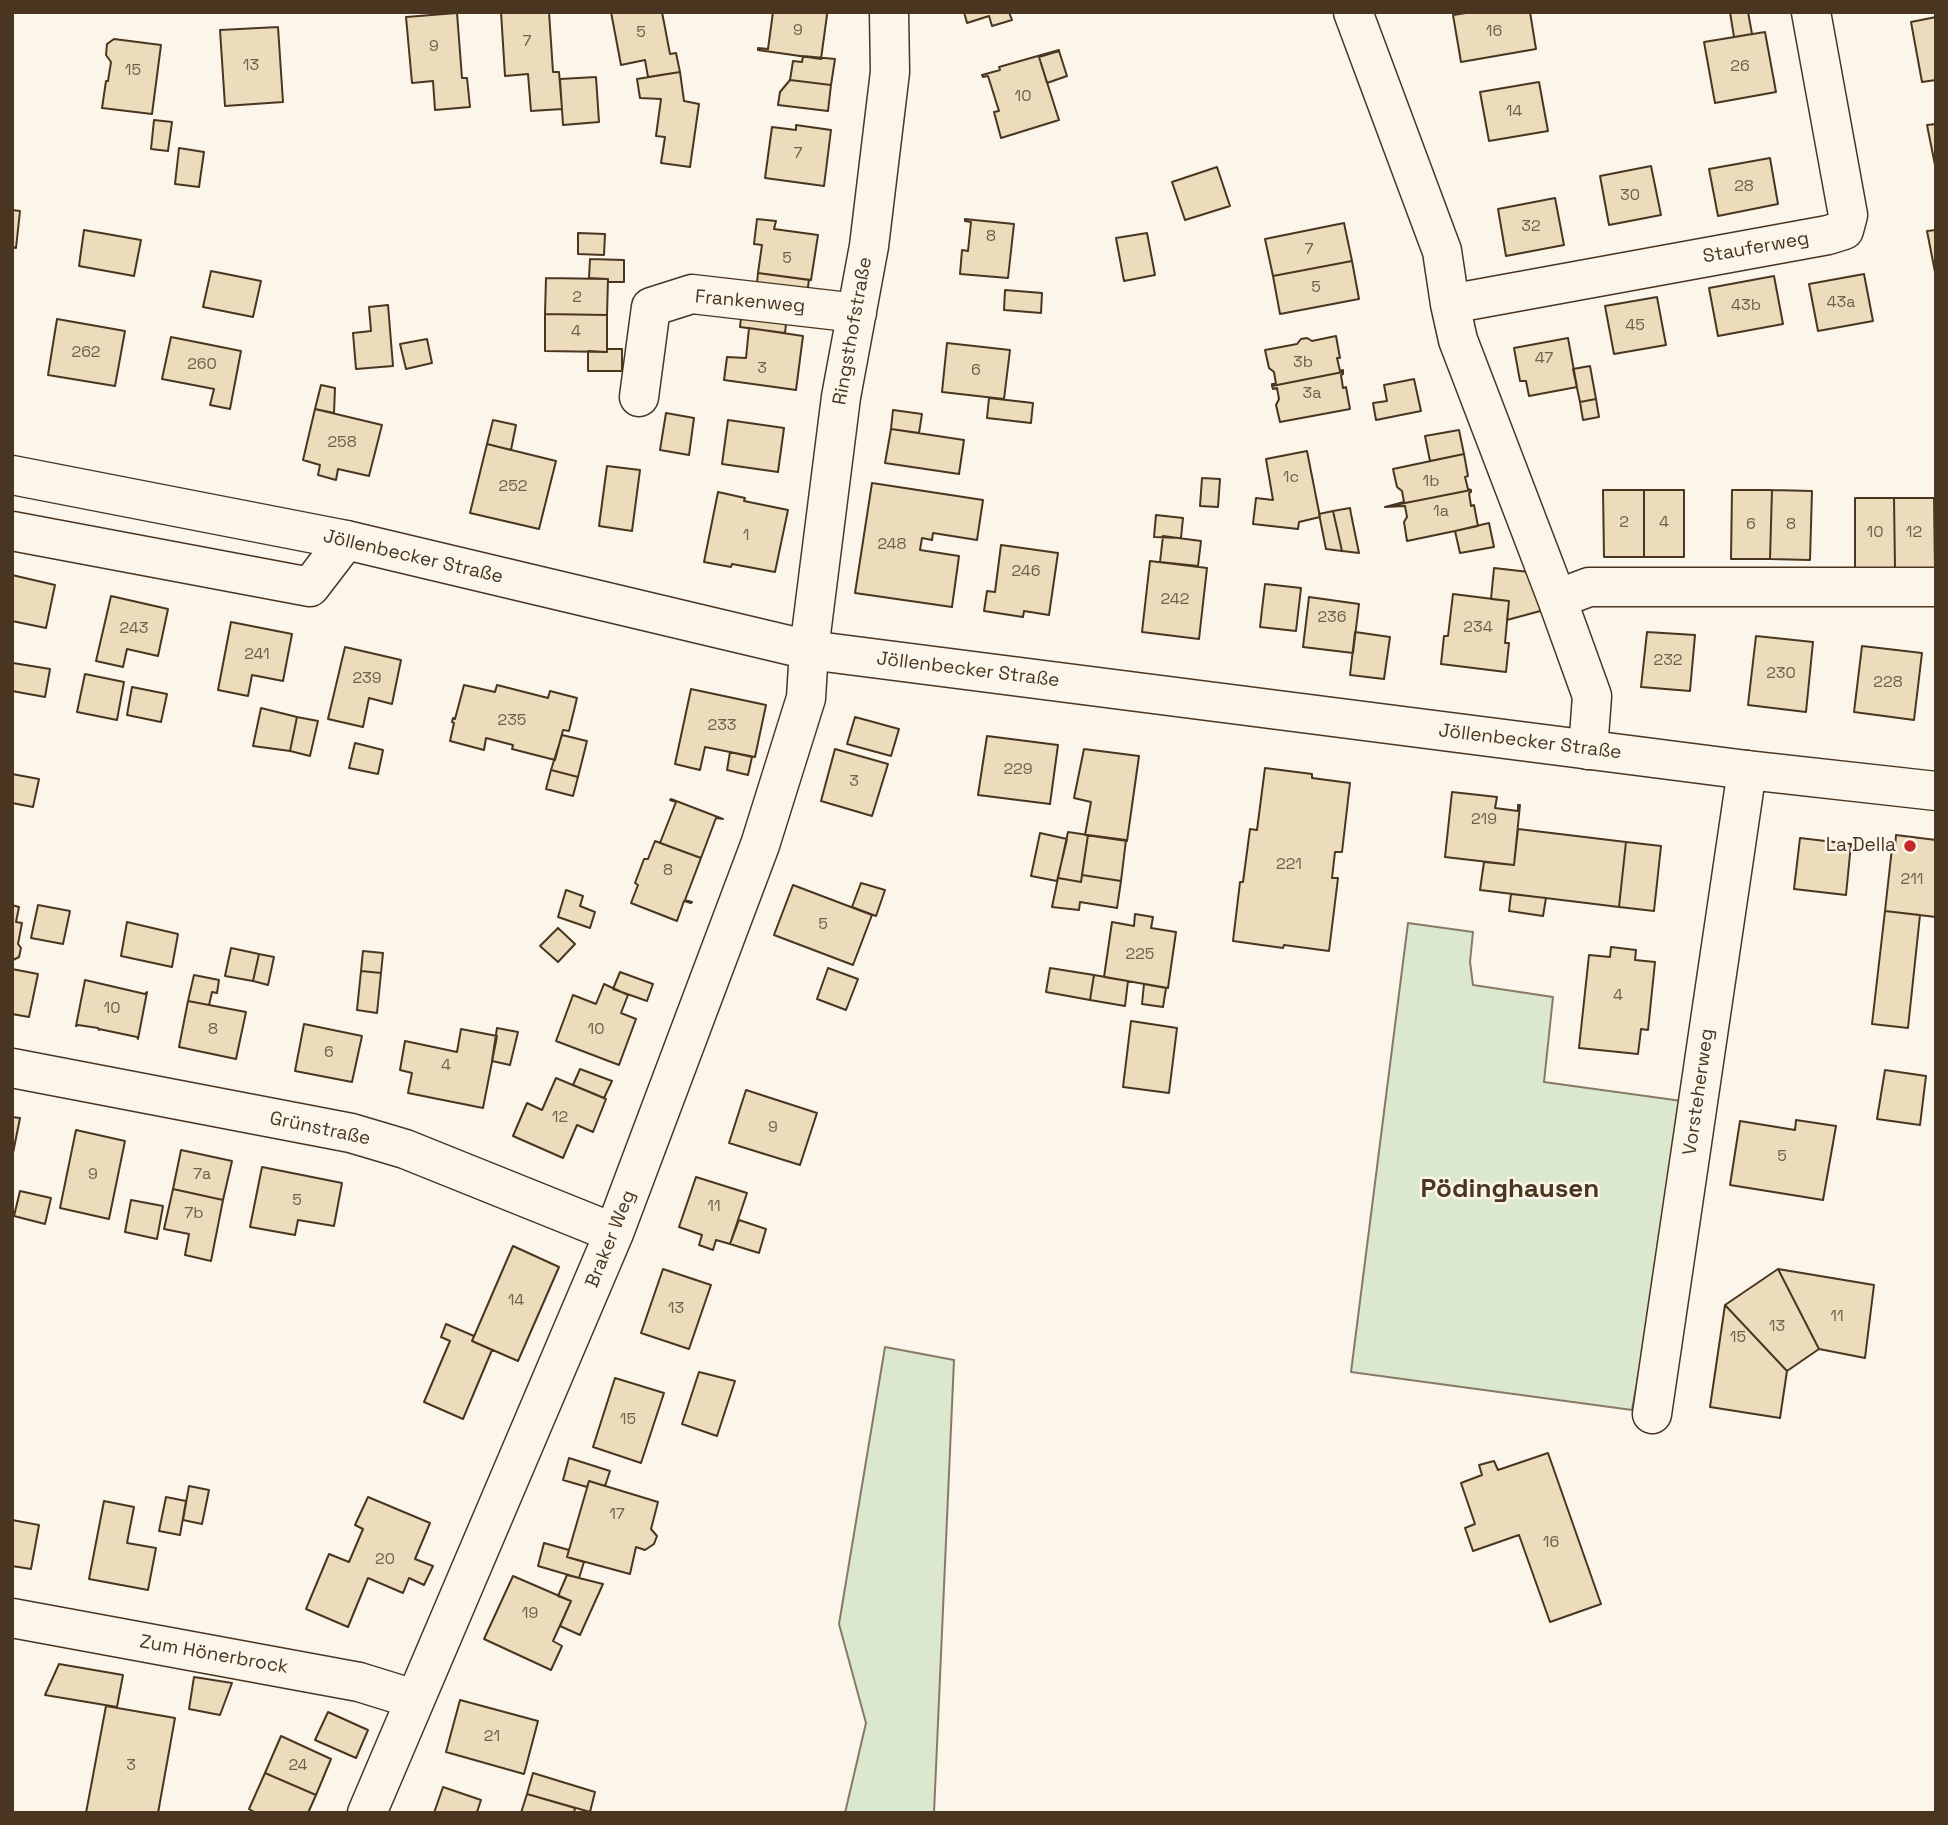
<!DOCTYPE html>
<html>
<head>
<meta charset="utf-8">
<style>
  body { margin:0 }
  #map { position:relative; width:1948px; height:1825px; overflow:hidden; background:#fbf6e9; font-family:"Space Grotesk",sans-serif }
  canvas { display:block }
  .frame { position:absolute; inset:0; border:14px solid #4a3520; pointer-events:none }
</style>
</head>
<body>
<div id="map">
<canvas width="1948" height="1825"></canvas>
<div class="frame"></div>
</div>
<script>
const c = document.querySelector('canvas').getContext('2d');
c.lineJoin = 'round';
function fillPath(path, color) {
  c.fillStyle = color;
  c.fill(path, 'evenodd');
}
function shape(rows) {
  const path = new Path2D();
  for (const r of rows) {
    path.moveTo(r[0], r[1]);
    for (let i = 2; i < r.length; i += 2) path.lineTo(r[i], r[i + 1]);
  }
  return path;
}
function strokePath(path, color, width, dash) {
  c.strokeStyle = color;
  c.lineWidth = width;
  c.lineCap = dash ? 'butt' : 'round';
  c.setLineDash(dash || []);
  c.stroke(path);
}
function write(font, color, halo, rows, align = 'center') {
  c.font = font + ' "Space Grotesk",sans-serif';
  c.lineWidth = 5;
  c.setLineDash([]);
  c.textBaseline = 'middle';
  c.strokeStyle = halo;
  c.fillStyle = color;
  for (const [text, x, y, turn = 0] of rows) {
    c.save();
    c.translate(x, y);
    c.rotate((+turn || 0) * Math.PI / 180);
    c.textAlign = isNaN(turn) ? turn : align;
    if (halo) c.strokeText(text, 0, 0);
    c.fillText(text, 0, 0);
    c.restore();
  }
}
const green = shape([
  [1408,923,1473,932,1470,962,1473,985,1553,997,1544,1082,1689,1102,1632,1410,1351,1372,1408,923],
  [885,1347,954,1360,934,1813,845,1813,866,1723,839,1624,885,1347]
]);
fillPath(green, '#dce7d0');
strokePath(green, '#887966', 2);
const building = shape([
  [501,12,549,12,553,72,559,72,562,109,531,111,528,74,505,76,501,12],
  [611,12,662,12,670,54,676,53,680,72,648,77,645,60,621,65,611,12],
  [773,12,826,12,827,15,821,59,758,50,758,48,768,49,773,12],
  [964,12,1009,12,1012,20,992,26,989,16,967,23,964,12],
  [1472,12,1530,12,1536,49,1461,62,1453,15,1472,12],
  [1730,12,1748,12,1752,34,1734,37,1730,12],
  [457,13,462,78,467,78,470,107,435,110,433,81,412,83,406,17,457,13],
  [1936,17,1936,80,1922,82,1911,22,1936,17],
  [278,27,283,102,225,106,220,30,278,27],
  [1765,32,1776,92,1715,103,1704,42,1765,32],
  [114,39,161,45,152,114,102,108,106,81,108,81,111,62,106,55,107,44,114,39],
  [1059,50,1059,51,1039,57,1059,120,1001,138,994,112,999,111,988,76,983,77,982,75,1000,70,999,67,1059,50],
  [1059,51,1067,76,1047,83,1039,57,1059,51],
  [803,56,835,59,831,85,790,80,793,61,802,62,803,56],
  [680,72,684,101,699,104,690,167,661,163,665,137,656,136,661,99,640,98,637,79,680,72],
  [596,77,599,122,563,125,560,79,596,77],
  [790,80,831,85,828,111,778,105,780,92,790,80],
  [1539,82,1548,131,1489,141,1480,92,1539,82],
  [154,120,172,122,168,151,151,149,154,120],
  [1936,124,1936,170,1927,125,1936,124],
  [796,125,831,130,824,186,765,178,772,127,796,130,796,125],
  [179,148,204,152,199,187,175,184,179,148],
  [1770,158,1778,204,1718,216,1709,169,1770,158],
  [1651,166,1661,215,1609,225,1600,176,1651,166],
  [1217,167,1230,206,1185,220,1172,182,1217,167],
  [1555,198,1564,245,1506,256,1498,209,1555,198],
  [12,210,20,211,16,248,12,247,12,210],
  [757,219,776,221,774,229,818,235,811,280,758,273,762,245,754,244,757,219],
  [965,219,1014,224,1008,278,960,274,962,250,968,251,971,222,965,221,965,219],
  [1344,223,1352,261,1273,276,1265,239,1344,223],
  [84,230,141,240,134,276,79,266,84,230],
  [1936,230,1936,277,1927,231,1936,230],
  [578,233,605,234,604,255,578,254,578,233],
  [1147,233,1155,275,1124,281,1116,238,1147,233],
  [590,259,624,260,624,282,608,282,608,279,589,278,590,259],
  [1352,261,1359,299,1280,314,1273,276,1352,261],
  [211,271,261,281,253,317,203,307,211,271],
  [758,273,809,280,806,300,756,293,758,273],
  [1864,274,1873,321,1818,331,1809,284,1864,274],
  [1774,276,1783,324,1718,336,1709,288,1774,276],
  [546,278,608,279,607,315,545,314,546,278],
  [1005,290,1042,293,1041,313,1004,310,1005,290],
  [1657,297,1666,345,1614,354,1605,306,1657,297],
  [388,305,393,366,356,369,353,333,371,331,369,307,388,305],
  [742,309,787,315,785,333,740,327,742,309],
  [545,314,607,315,607,352,545,351,545,314],
  [57,319,125,331,115,386,48,375,57,319],
  [749,328,803,336,796,390,724,380,727,357,746,358,749,328],
  [1336,336,1340,358,1337,358,1340,371,1343,370,1343,372,1272,386,1272,384,1276,384,1274,372,1269,368,1265,350,1297,344,1301,339,1307,338,1312,341,1336,336],
  [171,337,241,351,230,409,210,405,214,389,162,379,171,337],
  [1568,338,1577,387,1529,396,1526,381,1520,381,1514,348,1568,338],
  [427,339,432,363,406,369,400,344,427,339],
  [947,343,1010,350,1004,399,942,392,947,343],
  [607,349,622,349,622,371,588,371,588,351,607,352,607,349],
  [1590,366,1596,399,1580,402,1573,369,1590,366],
  [1343,372,1343,374,1341,375,1343,388,1346,387,1350,409,1280,422,1276,405,1279,399,1277,388,1273,389,1272,386,1343,372],
  [1414,379,1421,411,1376,420,1373,403,1387,401,1384,385,1414,379],
  [321,385,335,388,334,413,315,409,321,385],
  [989,398,1033,403,1031,423,987,418,989,398],
  [1596,399,1599,417,1583,420,1580,402,1596,399],
  [315,409,382,425,369,476,338,469,336,480,318,475,320,465,303,460,315,409],
  [893,410,922,414,919,433,891,429,893,410],
  [666,413,694,418,689,455,660,450,666,413],
  [493,420,516,425,511,450,487,444,493,420],
  [728,420,784,428,778,472,722,464,728,420],
  [891,429,964,440,959,474,885,463,891,429],
  [1459,430,1464,454,1430,461,1425,436,1459,430],
  [487,444,556,461,539,529,470,513,487,444],
  [1307,451,1320,517,1299,522,1298,529,1253,524,1256,498,1273,500,1266,459,1307,451],
  [1464,454,1468,476,1465,477,1468,489,1471,490,1385,507,1404,502,1402,491,1397,487,1393,469,1464,454],
  [607,466,640,470,632,531,599,526,607,466],
  [1202,478,1220,479,1218,507,1200,506,1202,478],
  [872,483,983,500,977,540,933,533,932,540,922,538,920,550,959,556,952,607,855,593,872,483],
  [1471,490,1471,492,1469,493,1471,506,1474,505,1478,526,1455,531,1407,541,1404,522,1407,517,1405,506,1385,507,1471,490],
  [1603,490,1644,490,1644,557,1604,557,1603,490],
  [1644,490,1684,490,1684,557,1644,557,1644,490],
  [1732,490,1772,490,1770,559,1731,559,1732,490],
  [1772,490,1812,491,1810,560,1770,559,1772,490],
  [718,492,745,498,744,501,788,510,775,572,732,564,731,567,704,562,718,492],
  [1855,498,1894,498,1895,568,1855,568,1855,498],
  [1894,498,1934,498,1935,568,1895,568,1894,498],
  [1350,508,1351,514,1359,553,1342,551,1333,511,1350,508],
  [1333,511,1342,551,1326,549,1319,514,1333,511],
  [1156,515,1183,518,1181,538,1154,537,1156,515],
  [1489,523,1494,547,1460,553,1455,531,1489,523],
  [1163,536,1201,541,1198,566,1160,562,1163,536],
  [1001,545,1058,553,1049,615,1024,611,1023,617,984,611,987,591,995,592,1001,545],
  [1150,561,1207,568,1199,639,1142,632,1150,561],
  [1494,568,1529,572,1544,610,1507,620,1509,601,1491,599,1494,568],
  [12,575,55,585,46,628,12,621,12,575],
  [1265,584,1301,588,1296,631,1260,627,1265,584],
  [1453,594,1509,601,1505,643,1509,643,1506,672,1441,664,1444,636,1448,636,1453,594],
  [111,596,168,609,158,656,127,649,123,667,96,661,111,596],
  [1309,597,1359,604,1353,653,1303,647,1309,597],
  [231,622,292,634,283,681,252,675,248,696,218,690,231,622],
  [1355,632,1390,637,1384,679,1350,675,1355,632],
  [1647,632,1695,635,1690,691,1641,687,1647,632],
  [1756,636,1813,642,1806,712,1748,705,1756,636],
  [1862,646,1922,653,1914,720,1854,712,1862,646],
  [345,647,401,660,392,704,369,698,363,727,328,719,345,647],
  [13,663,50,669,45,697,12,691,13,663],
  [85,674,124,682,117,720,77,712,85,674],
  [464,685,495,692,497,685,548,698,550,691,577,698,569,731,563,730,555,760,512,749,513,745,486,738,484,750,450,741,454,723,452,722,453,718,455,719,464,685],
  [132,687,167,694,161,722,127,715,132,687],
  [691,689,766,705,755,757,705,747,700,770,675,764,691,689],
  [261,708,297,717,290,751,253,746,261,708],
  [297,717,318,721,310,756,290,751,297,717],
  [855,717,899,729,891,756,847,744,855,717],
  [562,735,587,741,578,777,551,770,562,735],
  [987,736,1058,745,1050,804,978,795,987,736],
  [355,743,383,750,378,774,349,768,355,743],
  [835,749,888,764,872,816,821,801,835,749],
  [1084,749,1139,756,1127,841,1085,835,1091,802,1074,798,1084,749],
  [730,752,752,757,748,775,727,770,730,752],
  [1265,768,1312,774,1312,778,1350,783,1342,852,1335,852,1332,878,1338,878,1329,951,1284,945,1283,948,1233,941,1240,882,1243,882,1250,829,1257,830,1265,768],
  [551,770,578,777,573,796,546,789,551,770],
  [12,774,39,779,33,807,12,803,12,774],
  [1452,792,1497,797,1495,808,1518,811,1518,805,1520,805,1514,865,1445,857,1452,792],
  [671,799,723,819,716,818,701,858,660,843,676,802,670,800,671,799],
  [1518,829,1626,842,1619,907,1480,890,1484,862,1514,865,1518,829],
  [1068,832,1088,835,1081,882,1058,878,1068,832],
  [1040,833,1067,839,1057,881,1031,876,1040,833],
  [1088,835,1126,840,1121,881,1082,875,1088,835],
  [1896,835,1936,840,1936,917,1885,911,1892,848,1895,848,1896,835],
  [1800,838,1851,844,1846,895,1794,889,1800,838],
  [655,841,701,858,685,900,692,902,691,903,684,901,677,921,631,903,638,885,635,883,644,859,648,859,655,841],
  [1626,842,1661,846,1654,911,1619,907,1626,842],
  [1082,875,1121,881,1117,908,1080,902,1079,910,1052,907,1058,878,1081,882,1082,875],
  [861,883,885,890,876,916,852,907,861,883],
  [793,885,872,915,853,965,774,935,793,885],
  [566,890,583,896,580,906,595,912,590,928,558,917,566,890],
  [1511,894,1546,898,1543,916,1509,911,1511,894],
  [12,905,19,907,16,922,22,923,18,944,21,948,19,957,13,960,12,905],
  [38,905,70,911,63,944,31,938,38,905],
  [1885,911,1920,915,1908,1028,1872,1024,1885,911],
  [1135,914,1153,917,1151,928,1176,932,1168,988,1104,977,1112,922,1134,926,1135,914],
  [127,922,178,934,172,967,121,956,127,922],
  [558,928,575,944,558,962,540,946,558,928],
  [1611,947,1636,950,1635,960,1655,962,1648,1030,1641,1029,1638,1054,1579,1048,1589,955,1610,957,1611,947],
  [231,948,259,954,253,981,225,976,231,948],
  [363,951,383,953,381,973,361,971,363,951],
  [259,954,274,957,268,985,253,981,259,954],
  [828,968,858,979,846,1010,817,999,828,968],
  [1050,968,1094,975,1090,1000,1046,992,1050,968],
  [12,969,38,974,29,1017,12,1014,12,969],
  [361,971,381,973,377,1013,357,1010,361,971],
  [620,972,653,984,647,1001,613,989,620,972],
  [194,975,219,980,217,993,212,992,209,1005,188,1001,194,975],
  [1094,975,1128,981,1125,1006,1090,1000,1094,975],
  [85,980,145,994,147,992,138,1039,137,1037,99,1029,99,1030,98,1028,78,1025,76,1026,85,980],
  [604,984,628,995,621,1013,636,1019,619,1065,556,1041,573,995,596,1004,604,984],
  [1144,984,1166,988,1163,1007,1142,1004,1144,984],
  [188,1001,246,1012,236,1059,179,1047,188,1001],
  [1131,1021,1177,1028,1169,1093,1123,1087,1131,1021],
  [304,1024,362,1036,352,1082,295,1071,304,1024],
  [497,1028,518,1032,510,1065,492,1061,497,1028],
  [461,1029,497,1036,483,1108,408,1093,412,1073,400,1070,405,1041,457,1052,461,1029],
  [580,1069,612,1081,604,1098,573,1085,580,1069],
  [1885,1070,1926,1076,1920,1125,1877,1119,1885,1070],
  [556,1078,606,1099,593,1132,577,1125,563,1158,513,1136,527,1103,542,1110,556,1078],
  [746,1090,817,1113,800,1165,729,1143,746,1090],
  [12,1117,20,1118,12,1158,12,1117],
  [1796,1120,1836,1126,1823,1200,1730,1185,1740,1121,1795,1130,1796,1120],
  [76,1130,125,1141,109,1219,60,1208,76,1130],
  [181,1150,232,1161,223,1200,173,1189,181,1150],
  [262,1167,342,1183,334,1226,298,1220,295,1235,250,1227,262,1167],
  [696,1177,747,1193,730,1244,716,1240,713,1250,699,1245,702,1235,679,1227,696,1177],
  [173,1189,223,1200,211,1261,185,1255,189,1234,164,1229,173,1189],
  [20,1191,51,1198,45,1224,14,1216,20,1191],
  [131,1200,163,1206,157,1239,125,1232,131,1200],
  [739,1220,766,1229,759,1253,730,1244,739,1220],
  [513,1246,559,1267,518,1361,472,1341,513,1246],
  [663,1269,711,1285,689,1349,641,1333,663,1269],
  [1778,1269,1874,1285,1865,1358,1819,1349,1778,1269],
  [1778,1269,1819,1349,1787,1371,1725,1305,1778,1269],
  [1725,1305,1787,1371,1780,1418,1710,1407,1725,1305],
  [446,1324,474,1336,472,1341,492,1350,463,1419,424,1402,450,1341,441,1337,446,1324],
  [699,1372,735,1381,717,1436,682,1424,699,1372],
  [615,1378,664,1393,641,1463,593,1447,615,1378],
  [1548,1453,1601,1604,1550,1622,1519,1535,1473,1551,1465,1528,1475,1524,1461,1483,1482,1475,1479,1465,1494,1461,1498,1470,1548,1453],
  [569,1458,610,1471,605,1486,589,1481,587,1487,563,1480,569,1458],
  [589,1481,658,1502,651,1529,657,1536,654,1544,645,1550,636,1547,630,1574,567,1557,589,1481],
  [189,1486,209,1490,202,1524,183,1520,189,1486],
  [166,1497,186,1501,180,1535,159,1531,166,1497],
  [368,1497,430,1523,415,1559,433,1566,424,1585,409,1578,403,1593,368,1578,348,1627,306,1609,329,1554,349,1562,363,1529,355,1525,368,1497],
  [104,1501,134,1507,127,1543,156,1548,148,1590,89,1579,104,1501],
  [12,1520,39,1525,31,1569,12,1566,12,1520],
  [544,1543,569,1550,567,1557,584,1562,579,1578,538,1566,544,1543],
  [567,1575,603,1584,580,1635,560,1626,571,1601,558,1596,567,1575],
  [513,1576,571,1601,553,1641,562,1646,551,1670,484,1639,513,1576],
  [59,1664,123,1675,117,1707,45,1695,59,1664],
  [194,1677,232,1683,220,1715,189,1709,194,1677],
  [460,1700,538,1721,524,1774,446,1752,460,1700],
  [106,1706,175,1718,158,1813,86,1813,106,1706],
  [328,1712,368,1730,356,1758,315,1740,328,1712],
  [281,1736,331,1759,316,1795,265,1773,281,1736],
  [265,1773,316,1795,308,1813,256,1813,249,1809,265,1773],
  [533,1773,595,1792,590,1812,527,1794,533,1773],
  [443,1787,481,1800,477,1812,478,1813,434,1813,443,1787],
  [527,1794,575,1808,574,1813,521,1813,527,1794]
]);
fillPath(building, '#ecdcbc');
strokePath(building, '#4a3520', 2);
const minor = shape([
  [1353,12,1442,251,1450,304,1458,340,1557,599,1592,696,1588,750],
  [1450,304,1828,235,1844,230,1848,215,1811,12],
  [639,397,651,307,692,294,857,313],
  [12,531,310,587,346,540],
  [1557,599,1589,587,1935,587],
  [12,1068,351,1133,405,1149,614,1233],
  [1652,1414,1747,770],
  [12,1618,359,1682,414,1699],
  [367,1813,614,1233,760,845,806,698,809,650,841,397,869,246,890,72,889,12]
]);
const major = shape([
  [12,475,346,540,809,650,1747,770,1936,791]
]);
strokePath(minor, '#4a3520', 41);
strokePath(major, '#4a3520', 41);
strokePath(minor, '#fbf6e9', 38);
strokePath(major, '#fbf6e9', 38);
for (const [x, y, r, color] of [
  [1910,846,7,"#c62828"]
]) {
  const dot = new Path2D();
  dot.arc(x, y, r, 0, 2 * Math.PI);
  c.fillStyle = color;
  c.fill(dot);
  strokePath(dot, '#fbf6e9', 2.5);
}
write('16px', '#725f47', null, [
  ["9",798,31],
  ["16",1494,32],
  ["5",641,33],
  ["7",527,42],
  ["9",434,47],
  ["13",251,66],
  ["26",1740,67],
  ["15",133,71],
  ["10",1023,97],
  ["14",1514,112],
  ["7",798,154],
  ["28",1744,187],
  ["30",1630,196],
  ["32",1531,227],
  ["8",991,237],
  ["7",1309,250],
  ["5",787,259],
  ["5",1316,288],
  ["2",577,298],
  ["43a",1841,303],
  ["43b",1746,306],
  ["45",1635,326],
  ["4",576,332],
  ["262",86,353],
  ["47",1544,359],
  ["3b",1303,363],
  ["260",202,365],
  ["3",762,369],
  ["6",976,371],
  ["3a",1312,394],
  ["258",342,443],
  ["1c",1291,478],
  ["1b",1431,482],
  ["252",513,487],
  ["1a",1441,512],
  ["2",1624,523],
  ["4",1664,523],
  ["6",1751,525],
  ["8",1791,525],
  ["10",1875,533],
  ["12",1914,533],
  ["1",746,536],
  ["248",892,545],
  ["246",1026,572],
  ["242",1175,600],
  ["236",1332,618],
  ["234",1478,628],
  ["243",134,629],
  ["241",257,655],
  ["232",1668,661],
  ["230",1781,674],
  ["239",367,679],
  ["228",1888,683],
  ["235",512,721],
  ["233",722,726],
  ["229",1018,770],
  ["3",854,782],
  ["219",1484,820],
  ["221",1289,865],
  ["8",668,871],
  ["211",1912,880],
  ["5",823,925],
  ["225",1140,955],
  ["4",1618,996],
  ["10",112,1009],
  ["8",213,1030],
  ["10",596,1030],
  ["6",329,1053],
  ["4",446,1066],
  ["12",560,1118],
  ["9",773,1128],
  ["5",1782,1157],
  ["9",93,1175],
  ["7a",202,1175],
  ["5",297,1201],
  ["11",714,1207],
  ["7b",194,1214],
  ["14",516,1301],
  ["13",676,1309],
  ["11",1837,1317],
  ["13",1777,1327],
  ["15",1738,1338],
  ["15",628,1420],
  ["17",617,1515],
  ["16",1551,1543],
  ["20",385,1560],
  ["19",530,1614],
  ["21",492,1737],
  ["3",131,1766],
  ["24",298,1766]
]);
write('19px', '#4a3520', '#fbf6e9', [
  ["Stauferweg",1756,248,-10],
  ["Frankenweg",750,302,5],
  ["Ringsthofstraße",853,331,-80],
  ["Jöllenbecker Straße",413,557,13],
  ["Jöllenbecker Straße",968,670,7],
  ["Jöllenbecker Straße",1530,742,7],
  ["Vorsteherweg",1699,1092,-82],
  ["Grünstraße",320,1129,12],
  ["Braker Weg",611,1239,-68],
  ["Zum Hönerbrock",214,1655,10]
]);
write('19px', '#4a3520', '#fbf6e9', [
  ["La Della",1896,846]
], 'right');
write('bold 26px', '#4a3520', '#fbf6e9', [
  ["Pödinghausen",1510,1190]
]);
</script>
</body>
</html>
